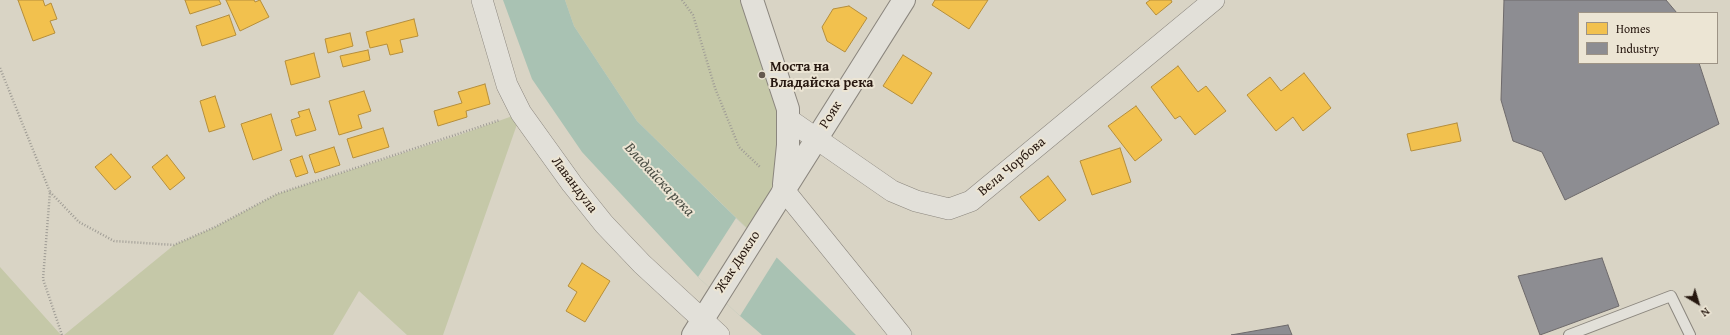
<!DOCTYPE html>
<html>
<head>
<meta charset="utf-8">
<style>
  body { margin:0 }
  #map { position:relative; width:1730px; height:335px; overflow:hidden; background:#d9d4c5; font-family:"Gentium Book Plus",serif }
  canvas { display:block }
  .legend { position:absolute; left:1578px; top:12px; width:140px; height:52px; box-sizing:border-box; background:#ece5d4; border:1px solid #9d9385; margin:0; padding:5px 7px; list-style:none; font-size:12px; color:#26170f }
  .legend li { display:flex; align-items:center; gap:8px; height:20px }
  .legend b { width:20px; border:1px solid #9d9385 }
  .north { position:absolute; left:1678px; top:283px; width:40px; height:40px; -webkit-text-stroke:3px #ece5d4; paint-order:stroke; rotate:142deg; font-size:11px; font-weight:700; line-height:16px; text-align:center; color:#26170f }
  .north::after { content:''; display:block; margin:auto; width:14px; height:18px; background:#26170f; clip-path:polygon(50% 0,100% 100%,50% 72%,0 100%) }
</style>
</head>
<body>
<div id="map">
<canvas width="1730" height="335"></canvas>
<ul class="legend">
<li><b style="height:11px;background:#f2c14e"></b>Homes</li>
<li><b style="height:11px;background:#8d8d92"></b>Industry</li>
</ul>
<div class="north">N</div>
</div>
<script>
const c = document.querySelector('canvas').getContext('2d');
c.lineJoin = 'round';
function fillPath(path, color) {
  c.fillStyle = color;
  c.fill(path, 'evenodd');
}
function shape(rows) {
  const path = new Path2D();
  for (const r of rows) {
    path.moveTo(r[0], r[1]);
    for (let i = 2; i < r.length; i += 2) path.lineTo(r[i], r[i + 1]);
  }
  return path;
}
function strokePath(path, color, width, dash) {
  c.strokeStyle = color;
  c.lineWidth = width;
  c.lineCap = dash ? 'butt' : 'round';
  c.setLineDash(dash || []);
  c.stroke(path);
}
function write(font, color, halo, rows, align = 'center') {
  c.font = font + ' "Gentium Book Plus",serif';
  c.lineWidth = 4;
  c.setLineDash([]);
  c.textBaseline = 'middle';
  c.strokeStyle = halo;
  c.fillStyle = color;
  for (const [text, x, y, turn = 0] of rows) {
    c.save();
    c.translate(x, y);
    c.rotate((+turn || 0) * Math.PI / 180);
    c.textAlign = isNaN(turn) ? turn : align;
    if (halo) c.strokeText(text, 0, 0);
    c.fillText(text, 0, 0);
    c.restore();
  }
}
fillPath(shape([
  [565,0,752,0,788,145,755,236,637,121,574,26],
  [521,113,443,335,407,335,359,291,333,335,64,335,174,245,215,227,277,194,459,135],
  [0,267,61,335,0,335]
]), '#c5c8a8');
fillPath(shape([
  [503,0,565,0,574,26,637,121,856,335,762,335,740,316,698,277,582,152,532,79]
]), '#a9c2b3');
fillPath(shape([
  [736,218,777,257,740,316,698,277]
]), '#d9d4c5');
const homes = shape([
  [18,0,43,0,45,6,51,3,57,19,50,21,55,33,33,41,18,0],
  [185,0,219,0,221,4,190,14,185,0],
  [226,0,254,0,255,2,260,0,269,17,240,31,226,0],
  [935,0,988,0,969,29,932,5,935,0],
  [1150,0,1171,0,1172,2,1156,15,1146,3,1150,0],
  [849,6,867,18,845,52,827,41,822,27,833,9,849,6],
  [229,15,236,35,202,46,196,26,229,15],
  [414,19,418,36,400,40,403,52,390,55,387,44,370,48,366,32,414,19],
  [350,33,353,46,328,53,325,39,350,33],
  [368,50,370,60,343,67,340,56,368,50],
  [314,53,320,77,291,85,285,61,314,53],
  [903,55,932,73,912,104,883,86,903,55],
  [1178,66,1198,92,1206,86,1226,111,1195,135,1180,116,1175,119,1151,87,1178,66],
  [1304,73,1331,108,1303,131,1293,117,1276,131,1247,95,1270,77,1281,91,1304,73],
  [485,84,490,104,466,111,467,117,438,126,434,111,462,103,458,92,485,84],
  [364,91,371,111,358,115,362,128,339,135,329,101,364,91],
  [215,96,225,127,209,132,200,101,215,96],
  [1136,106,1162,140,1135,161,1108,126,1136,106],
  [309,109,316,130,296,136,291,120,300,117,298,112,309,109],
  [271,114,282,150,253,160,241,124,271,114],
  [1457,123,1461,141,1411,151,1407,134,1457,123],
  [383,128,389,147,353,158,347,139,383,128],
  [334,147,340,165,315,173,309,155,334,147],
  [1120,148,1131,182,1092,195,1080,161,1120,148],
  [111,154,131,177,115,190,95,167,111,154],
  [167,155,185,178,170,190,152,167,167,155],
  [302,156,308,173,296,177,290,160,302,156],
  [1048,176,1066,200,1039,221,1020,197,1048,176],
  [582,263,610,281,585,322,566,311,577,292,568,286,582,263]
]);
fillPath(homes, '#f2c14e');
strokePath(homes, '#b58e3b', 1);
const industry = shape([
  [1504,0,1666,0,1677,13,1579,13,1579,63,1699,63,1719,124,1565,200,1542,152,1513,141,1501,100,1504,0],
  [1602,258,1619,306,1540,335,1518,276,1602,258],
  [1288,325,1292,335,1231,335,1288,325]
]);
fillPath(industry, '#8d8d92');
strokePath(industry, '#6e6a6b', 1);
const service = shape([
  [1569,335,1671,296,1690,335]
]);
const minor = shape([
  [482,0,507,85,521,113,572,184,604,224,642,264,719,335],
  [788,119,892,191,916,201,949,209,971,201,1214,0],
  [783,189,901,335]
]);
const tertiary = shape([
  [752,0,788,109,788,145,784,184],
  [693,335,904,0]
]);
strokePath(service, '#8b867e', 12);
strokePath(minor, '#8b867e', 22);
strokePath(tertiary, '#8b867e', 24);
strokePath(shape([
  [682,0,693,15,715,88,739,147,761,168],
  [0,68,50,192,43,279,62,335],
  [50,192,79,222,114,241,174,245,215,227,277,194,500,120]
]), '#9f9c95', 2.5, [1, 2]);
strokePath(service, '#e2e0d9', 10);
strokePath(minor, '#e2e0d9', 21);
strokePath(tertiary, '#e2e0d9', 22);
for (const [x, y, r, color] of [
  [762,75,4,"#65594f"]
]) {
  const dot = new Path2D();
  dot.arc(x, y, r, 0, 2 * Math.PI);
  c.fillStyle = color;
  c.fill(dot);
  strokePath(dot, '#ece5d4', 1.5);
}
write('bold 14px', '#26170f', '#ece5d4', [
  ["Моста на",770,67],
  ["Владайска река",770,83]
], 'left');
write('14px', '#26170f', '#ece5d4', [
  ["Рояк",831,115,-58],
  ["Вела Чорбова",1012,167,-40],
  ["Лавандула",574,185,53],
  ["Жак Дюкло",738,262,-57]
]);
write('italic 15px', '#4d5046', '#ece5d4', [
  ["Владайска река",659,180,47]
]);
</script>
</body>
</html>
